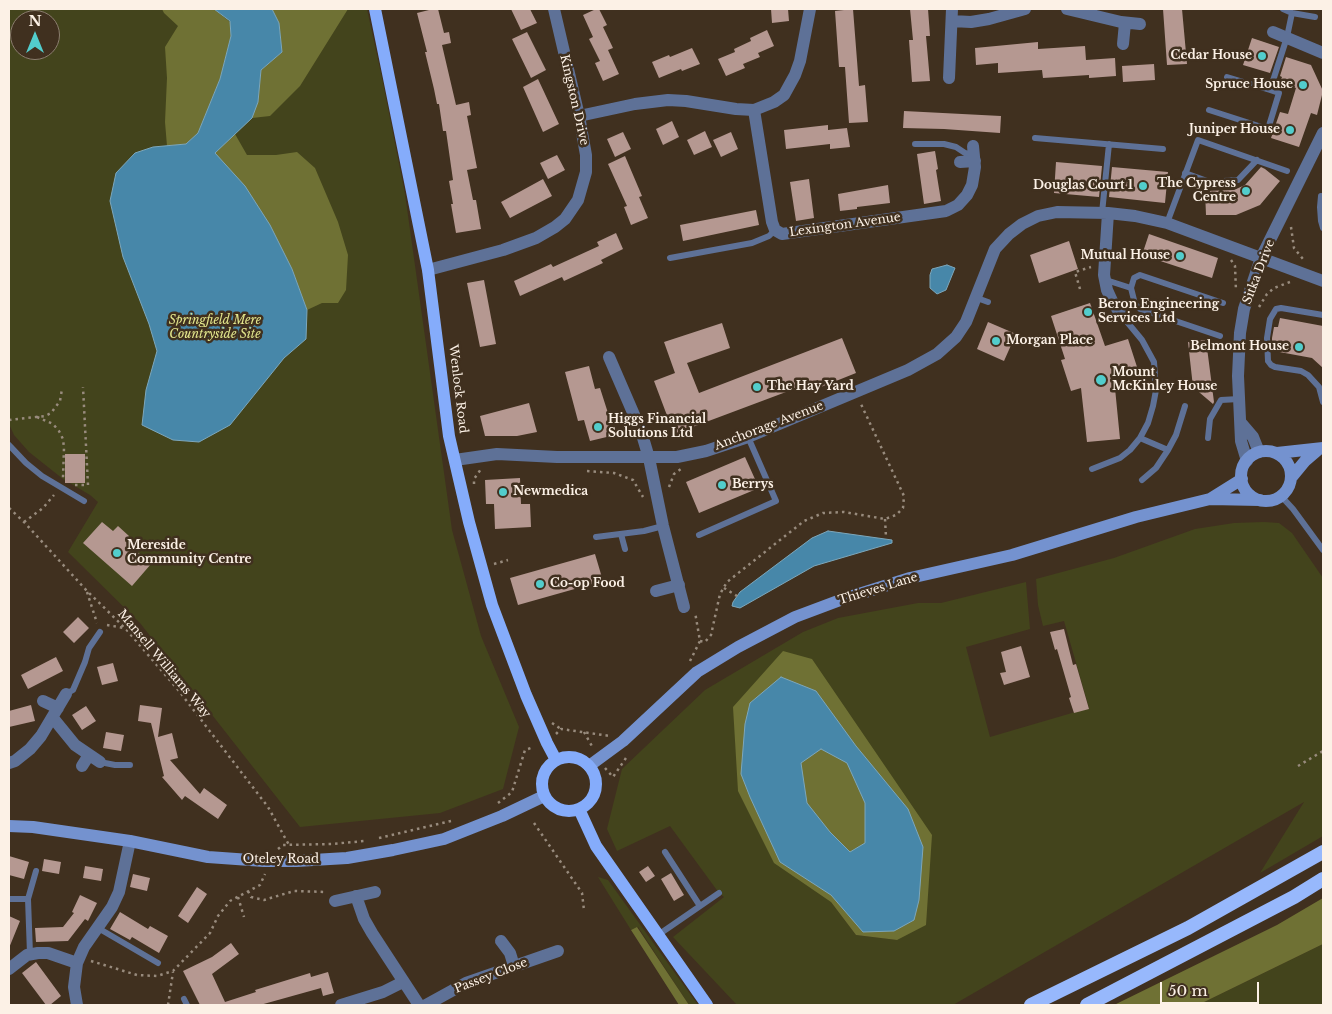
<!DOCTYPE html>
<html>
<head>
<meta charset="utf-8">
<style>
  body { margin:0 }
  #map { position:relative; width:1332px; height:1014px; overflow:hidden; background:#40301f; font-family:"Libre Baskerville",serif }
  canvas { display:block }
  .frame { position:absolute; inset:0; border:10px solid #fcf1e6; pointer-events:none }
  .north { position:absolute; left:10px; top:10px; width:50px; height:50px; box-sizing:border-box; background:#40301f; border:1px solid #8b7d6f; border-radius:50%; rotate:0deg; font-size:14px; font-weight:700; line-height:20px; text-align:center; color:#fcf1e6 }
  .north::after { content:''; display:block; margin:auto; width:18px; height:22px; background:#52cdcc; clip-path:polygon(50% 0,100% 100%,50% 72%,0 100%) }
  .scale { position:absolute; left:1160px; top:982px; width:99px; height:22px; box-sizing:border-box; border:2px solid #fcf1e6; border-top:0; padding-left:6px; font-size:15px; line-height:18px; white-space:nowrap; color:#fcf1e6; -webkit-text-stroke:4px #40301f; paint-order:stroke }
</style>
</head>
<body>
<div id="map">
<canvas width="1332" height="1014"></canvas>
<div class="frame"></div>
<div class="north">N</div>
<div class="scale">50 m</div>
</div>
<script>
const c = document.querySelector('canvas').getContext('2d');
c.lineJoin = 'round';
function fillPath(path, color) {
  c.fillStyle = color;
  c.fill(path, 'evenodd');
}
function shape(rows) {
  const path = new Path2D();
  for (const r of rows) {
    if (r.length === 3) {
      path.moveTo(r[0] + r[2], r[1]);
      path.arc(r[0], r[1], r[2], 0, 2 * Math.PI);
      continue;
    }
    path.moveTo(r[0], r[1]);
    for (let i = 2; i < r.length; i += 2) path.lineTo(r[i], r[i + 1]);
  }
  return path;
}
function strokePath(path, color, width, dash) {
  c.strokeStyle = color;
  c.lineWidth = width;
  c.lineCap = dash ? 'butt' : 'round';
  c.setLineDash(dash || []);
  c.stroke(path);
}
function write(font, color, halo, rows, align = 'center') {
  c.font = font + ' "Libre Baskerville",serif';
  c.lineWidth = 5;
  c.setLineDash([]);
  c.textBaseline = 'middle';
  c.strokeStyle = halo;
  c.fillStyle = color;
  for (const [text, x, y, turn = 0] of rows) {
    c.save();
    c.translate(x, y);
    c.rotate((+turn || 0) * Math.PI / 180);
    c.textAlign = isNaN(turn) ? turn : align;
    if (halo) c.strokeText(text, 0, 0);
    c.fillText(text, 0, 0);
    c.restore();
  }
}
fillPath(shape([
  [10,9,367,9,382,78,405,194,452,530,481,636,519,727,503,789,440,813,300,827,140,623,68,552,98,502,90,495,63,479,29,452,14,435,9,424],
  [20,20,50,20,50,50,20,50],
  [1264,522,1279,523,1292,533,1323,578,1323,836,1260,873,1304,802,953,1005,737,1005,673,937,724,897,719,893,670,826,617,851,607,829,622,769,705,690,803,632,838,618,918,603,941,603,1026,582,1030,629,966,647,990,737,1089,708,1064,621,1043,626,1038,605,1036,579,1114,558,1195,529,1234,523],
  [831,902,897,940,856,935],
  [598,877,608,880,698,1005,689,1005,638,927,631,930],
  [1323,944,1323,1005,1198,1005]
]), '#43441c');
fillPath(shape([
  [162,9,214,9,230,22,231,36,220,79,198,133,186,144,167,146,165,122,167,78,165,47,178,26,164,13],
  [272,9,348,9,300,86,270,116,252,118,235,134,247,155,276,155,297,152,315,168,338,222,348,255,346,290,338,303,322,303,307,310,292,269,215,153,258,102,261,70,282,52,279,23],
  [783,651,812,659,932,835,926,925,897,940,856,935,831,902,774,863,738,791,733,707],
  [1323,898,1323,944,1198,1005,1114,1005,1277,925],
  [637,927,689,1005,679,1005,631,930]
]), '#6f7134');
const water = shape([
  [214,9,272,9,279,23,282,52,261,70,258,102,252,118,215,153,245,186,270,225,292,269,307,310,306,339,284,358,230,425,199,442,173,440,142,425,146,390,157,351,149,324,123,257,110,201,116,173,135,153,153,147,186,144,198,133,220,79,231,36,230,21,214,9],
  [947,265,955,268,946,290,937,294,930,288,930,275,932,269,947,265],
  [828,531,892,540,892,543,814,566,740,608,732,606,733,602,740,592,812,538,828,531],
  [781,677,816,691,856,746,908,809,923,847,919,900,914,920,894,931,863,932,831,895,780,862,750,797,741,774,745,724,750,703,781,677],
  [821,749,847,763,865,803,865,843,850,852,830,832,807,803,801,763,821,749]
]);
fillPath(water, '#4787a9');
strokePath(water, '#7da7bb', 1);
fillPath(shape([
  [433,9,438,9,444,33,449,32,451,43,442,45,456,105,469,102,471,115,467,116,477,168,467,170,473,200,476,200,481,229,456,233,451,204,453,204,449,181,453,180,446,131,443,131,439,104,437,104,434,89,425,52,427,52,417,13],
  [511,9,530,9,537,23,521,30],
  [596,9,599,9,607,25,603,27,613,48,608,50,619,74,603,81,595,63,600,61,589,39,593,37,583,15],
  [771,9,788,9,789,21,772,23],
  [853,9,859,86,865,85,868,122,849,123,845,67,839,67,835,11],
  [910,9,928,9,930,36,926,36,930,81,912,82,909,40,913,40],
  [1163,9,1182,9,1187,64,1167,65],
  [767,30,774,46,758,53,760,57,743,64,745,68,726,76,718,59,735,52,734,49,751,41,750,38],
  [527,32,546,70,531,78,512,39],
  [1252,38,1279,47,1270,73,1243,65],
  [1038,42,1038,49,1085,46,1086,60,1115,58,1116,76,1089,78,1089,75,1043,78,1042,70,998,73,998,63,976,65,975,48],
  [692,48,700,64,682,71,681,69,659,78,652,62,669,55,670,57],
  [1286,57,1311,65,1323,91,1317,115,1311,113,1299,147,1271,138,1280,112,1288,114,1296,88,1280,83,1282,77,1280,76],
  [1154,64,1155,80,1123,82,1122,66],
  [538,79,559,124,543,132,523,87],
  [904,111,1001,116,1000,133,944,129,903,128],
  [672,121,679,137,663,145,656,129],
  [828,125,828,130,847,128,850,147,830,149,830,144,786,149,784,130],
  [705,131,712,147,694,155,687,140],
  [623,132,631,149,615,157,607,139],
  [731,132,738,149,721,157,713,140],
  [935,151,938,169,936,170,941,201,924,204,917,154],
  [557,155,565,170,548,179,540,163],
  [625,156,642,196,639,197,648,218,631,225,624,207,627,206,608,164],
  [1056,162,1102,166,1099,197,1054,193],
  [1112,167,1168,172,1165,203,1109,197],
  [1261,167,1265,169,1280,181,1260,205,1236,215,1206,215,1205,191,1234,190,1245,185],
  [543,179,552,196,510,218,501,202],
  [809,179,814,218,796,221,790,182],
  [888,185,890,203,857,207,857,209,840,211,838,194],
  [756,210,759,225,683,241,680,225],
  [616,233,623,249,601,260,603,263,564,281,562,277,520,296,514,281,551,264,553,267,599,246,597,242],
  [1149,234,1218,258,1212,278,1142,255],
  [1069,241,1078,269,1039,283,1030,255],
  [484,280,496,344,480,347,467,283],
  [1090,303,1105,346,1128,339,1138,370,1114,378,1120,439,1087,442,1081,388,1071,391,1061,360,1065,359,1051,316],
  [1280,318,1323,326,1323,368,1312,358,1274,351,1276,342,1272,342,1272,338,1274,327,1278,327],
  [988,322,1016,334,1004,361,977,349],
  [722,323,730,348,687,363,699,393,842,338,856,373,821,387,818,380,674,434,654,381,675,373,664,342],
  [1206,340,1214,402,1213,404,1193,387,1188,342],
  [589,366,595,389,600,388,615,435,590,441,584,420,578,421,565,372],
  [529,403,537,432,517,436,485,436,480,416],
  [65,454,85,454,85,483,65,483],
  [745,457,759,488,699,513,686,482],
  [520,478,521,504,530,504,531,527,495,529,494,504,486,504,485,480],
  [102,522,113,531,118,526,129,536,125,541,151,564,132,586,83,543],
  [595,554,603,581,518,605,510,578],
  [78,617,89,628,74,643,63,632],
  [1064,629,1073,665,1076,664,1089,709,1074,713,1069,698,1071,697,1057,649,1055,650,1050,632],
  [1021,646,1030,677,1004,685,1000,673,1006,672,1001,652],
  [56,657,63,671,28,689,21,675],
  [113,663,118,681,102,685,97,667],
  [31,705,35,721,9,727,9,711],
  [140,705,162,708,158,737,172,733,178,758,170,760,200,794,204,788,227,805,218,819,185,796,182,800,162,777,164,776,151,723,138,721],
  [86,706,96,721,82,730,72,715],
  [106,732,124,735,121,751,103,748],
  [9,856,29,862,24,879,9,875],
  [44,859,61,862,59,874,42,871],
  [85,866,103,869,101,881,83,878],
  [648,866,655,876,646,882,639,872],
  [671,873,684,895,674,901,661,879],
  [133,874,150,878,147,891,130,887],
  [197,887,207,894,188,923,178,916],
  [80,895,97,903,88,921,85,919,68,941,36,942,35,928,63,927,74,913,72,912],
  [120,912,148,929,150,926,168,936,159,953,132,937,130,940,110,929],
  [9,916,20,921,9,948],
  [231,943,239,954,212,974,225,1002,256,992,255,990,310,973,311,977,328,972,334,993,323,996,321,988,260,1005,200,1005,183,971,212,957],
  [36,962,61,996,50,1005,46,1005,22,973]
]), '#b59891');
strokePath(shape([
  [1291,227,1294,248,1303,259,1302,260],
  [1231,260,1235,266,1236,291],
  [1080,289,1075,272,1091,267],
  [1259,307,1267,294,1274,288,1290,282],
  [37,417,53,424,59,431,63,439,64,448,63,478],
  [9,420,45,416,51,413,60,401,62,389],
  [587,471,614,473,633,480,643,497],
  [474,484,474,479,481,469],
  [75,485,88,485,83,387],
  [669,487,674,474,681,469],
  [9,508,24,522,87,591,125,628,179,691,268,807,289,845],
  [885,519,886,537],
  [24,522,43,508,54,495],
  [494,564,508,560],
  [724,588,737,596],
  [87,592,97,623],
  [107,625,124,628],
  [700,641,705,642,711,635,720,594,727,582,804,521,823,513,844,512,885,519,896,515,903,508,904,496,860,402],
  [690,661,700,641,695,612],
  [552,723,561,729],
  [584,732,593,748],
  [556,734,561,729,610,736],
  [1298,766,1323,751],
  [605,768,613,777,626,758,625,755],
  [498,803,512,792,525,750,534,747],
  [534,823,582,893,584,910],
  [379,838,451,821],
  [278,849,283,845,332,844,364,841],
  [248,891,251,897,264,900,294,891,327,892],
  [238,897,244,917],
  [91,961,137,975,157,976,173,971,210,933,218,916,230,901,260,885,265,874],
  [168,1005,173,972]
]), '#988b7d', 2.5, [2.5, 4]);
strokePath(shape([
  [1292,13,1315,17],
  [1227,77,1270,90,1287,37,1292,13,1283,9],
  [1209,110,1268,129,1279,93,1270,90],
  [1035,138,1163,149],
  [915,144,944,144,956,147,965,153,974,155],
  [1185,173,1210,182,1238,180,1257,160],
  [1321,196,1320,207,1321,221,1323,228],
  [1102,213,1109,144],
  [1167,223,1198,140,1287,171],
  [670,258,752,243,769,236,775,230],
  [1106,280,1131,288,1135,304,1140,309,1220,336],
  [1131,288,1134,278,1140,275,1223,303],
  [977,298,988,302],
  [1323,315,1281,308,1276,309,1270,319,1267,338,1268,361,1271,365,1275,367,1301,371,1308,375,1319,387,1323,402],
  [1140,438,1168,450,1176,435,1185,406],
  [1208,438,1210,419,1221,400,1239,399],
  [9,445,26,463,42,476,84,501],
  [1092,469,1120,458,1130,450,1140,438,1148,423,1153,406,1156,390,1154,362,1142,340,1123,317],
  [1142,480,1156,468,1168,450],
  [1281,496,1293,509,1323,550],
  [621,534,625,549],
  [699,535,776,501,748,437],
  [596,537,644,531,663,526],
  [66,694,73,690,85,662,89,648,100,632],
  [100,762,115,765,130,765],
  [665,852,700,906],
  [9,899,28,899,30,954],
  [28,899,36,871],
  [98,928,158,963],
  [658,935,719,893],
  [184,999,187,1005]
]), '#5e7197', 6);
strokePath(shape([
  [1067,9,1121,22,1140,24],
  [952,21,971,22,989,19,1025,9],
  [1273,32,1323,53],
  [1123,44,1125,23],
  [949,78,952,9],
  [754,110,772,222,775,230,782,234,946,211,958,205,967,195,972,185,975,167,973,146],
  [579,116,635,104,668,100,686,101,736,109,754,110,774,102,784,95,795,75,800,61,810,9],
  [960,162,975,161],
  [1108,213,1104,275,1107,290,1113,303,1123,317],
  [428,270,503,250,536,238,555,227,565,219,578,200,586,172,586,155,579,116,554,9],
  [609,357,641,431,649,458,663,526,684,607],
  [1241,423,1253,437,1259,452],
  [455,460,497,454,557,457,677,457,706,451,748,437,908,370,937,354,956,337,966,322,995,249,1009,234,1022,224,1038,216,1057,212,1108,213,1135,216,1167,223,1323,281],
  [1247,461,1241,441,1238,376,1240,333,1244,309,1261,258,1323,133],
  [656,591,679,585],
  [43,701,58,708],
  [53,718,75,745,100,762],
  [9,763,15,761,30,749,41,736,66,694],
  [82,766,89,755],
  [356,896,364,919,372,933,419,1005],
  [335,901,375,892],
  [501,941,510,953,514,966],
  [9,969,27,955,38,953,48,953,77,963],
  [77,1005,74,987,77,963,84,947,112,907,119,892,130,841],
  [341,1005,383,992,403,982],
  [426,1005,466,983,558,951]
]), '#5e7197', 12);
strokePath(shape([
  [1266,476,25],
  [1277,453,1323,448],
  [1291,478,1305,461,1319,449],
  [1210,499,1242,479],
  [589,766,623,741,697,672,738,647,795,617,843,599,910,578,1012,555,1136,517,1210,499,1260,500],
  [9,826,33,827,130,841,208,857,264,861,296,861,347,858,393,850,444,839,502,816,544,796]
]), '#7492cf', 12);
strokePath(shape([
  [375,9,428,270,449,436,469,522,492,605,526,695,547,743,556,760],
  [569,784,27],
  [579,809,596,846,707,1005]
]), '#85acfb', 12);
strokePath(shape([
  [1031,1005,1188,928,1323,852],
  [1087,1005,1294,897,1323,879]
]), '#97b8fc', 14);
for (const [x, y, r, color] of [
  [1262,56,5,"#52cdcc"],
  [1303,85,5,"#52cdcc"],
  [1290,130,5,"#52cdcc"],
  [1143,186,5,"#52cdcc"],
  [1246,191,5,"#52cdcc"],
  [1180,256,5,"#52cdcc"],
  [1088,312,5,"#52cdcc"],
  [996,341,5,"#52cdcc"],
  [1299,347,5,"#52cdcc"],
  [1101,380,6,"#52cdcc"],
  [757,387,5,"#52cdcc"],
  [598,427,5,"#52cdcc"],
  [722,485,5,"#52cdcc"],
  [503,492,5,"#52cdcc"],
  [117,553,5,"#52cdcc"],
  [540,584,5,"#52cdcc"]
]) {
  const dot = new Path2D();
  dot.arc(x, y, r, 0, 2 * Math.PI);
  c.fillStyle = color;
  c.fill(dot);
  strokePath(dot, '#40301f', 2);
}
write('bold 12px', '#fcf1e6', '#40301f', [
  ["Cedar House",1252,56,"right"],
  ["Spruce House",1293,85,"right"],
  ["Juniper House",1280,130,"right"],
  ["The Cypress",1236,184,"right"],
  ["Centre",1236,198,"right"],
  ["Douglas Court 1",1133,186,"right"],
  ["Mutual House",1170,256,"right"],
  ["Beron Engineering",1098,305],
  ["Services Ltd",1098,319],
  ["Morgan Place",1006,341],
  ["Belmont House",1289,347,"right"],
  ["Mount",1112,373],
  ["McKinley House",1112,387],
  ["The Hay Yard",767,387],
  ["Higgs Financial",608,420],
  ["Solutions Ltd",608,434],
  ["Berrys",732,485],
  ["Newmedica",513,492],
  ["Mereside",127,546],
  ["Community Centre",127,560],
  ["Co-op Food",550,584]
], 'left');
write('12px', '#fcf1e6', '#40301f', [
  ["Kingston Drive",574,100,77],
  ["Lexington Avenue",845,225,-8],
  ["Sitka Drive",1259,272,-69],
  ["Wenlock Road",458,389,83],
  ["Anchorage Avenue",769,426,-21],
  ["Thieves Lane",878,589,-17],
  ["Mansell Williams Way",164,664,50],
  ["Oteley Road",281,860],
  ["Passey Close",491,976,-21]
]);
write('italic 12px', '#e4e88d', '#40301f', [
  ["Springfield Mere",215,321],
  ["Countryside Site",215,335]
]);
</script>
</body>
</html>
